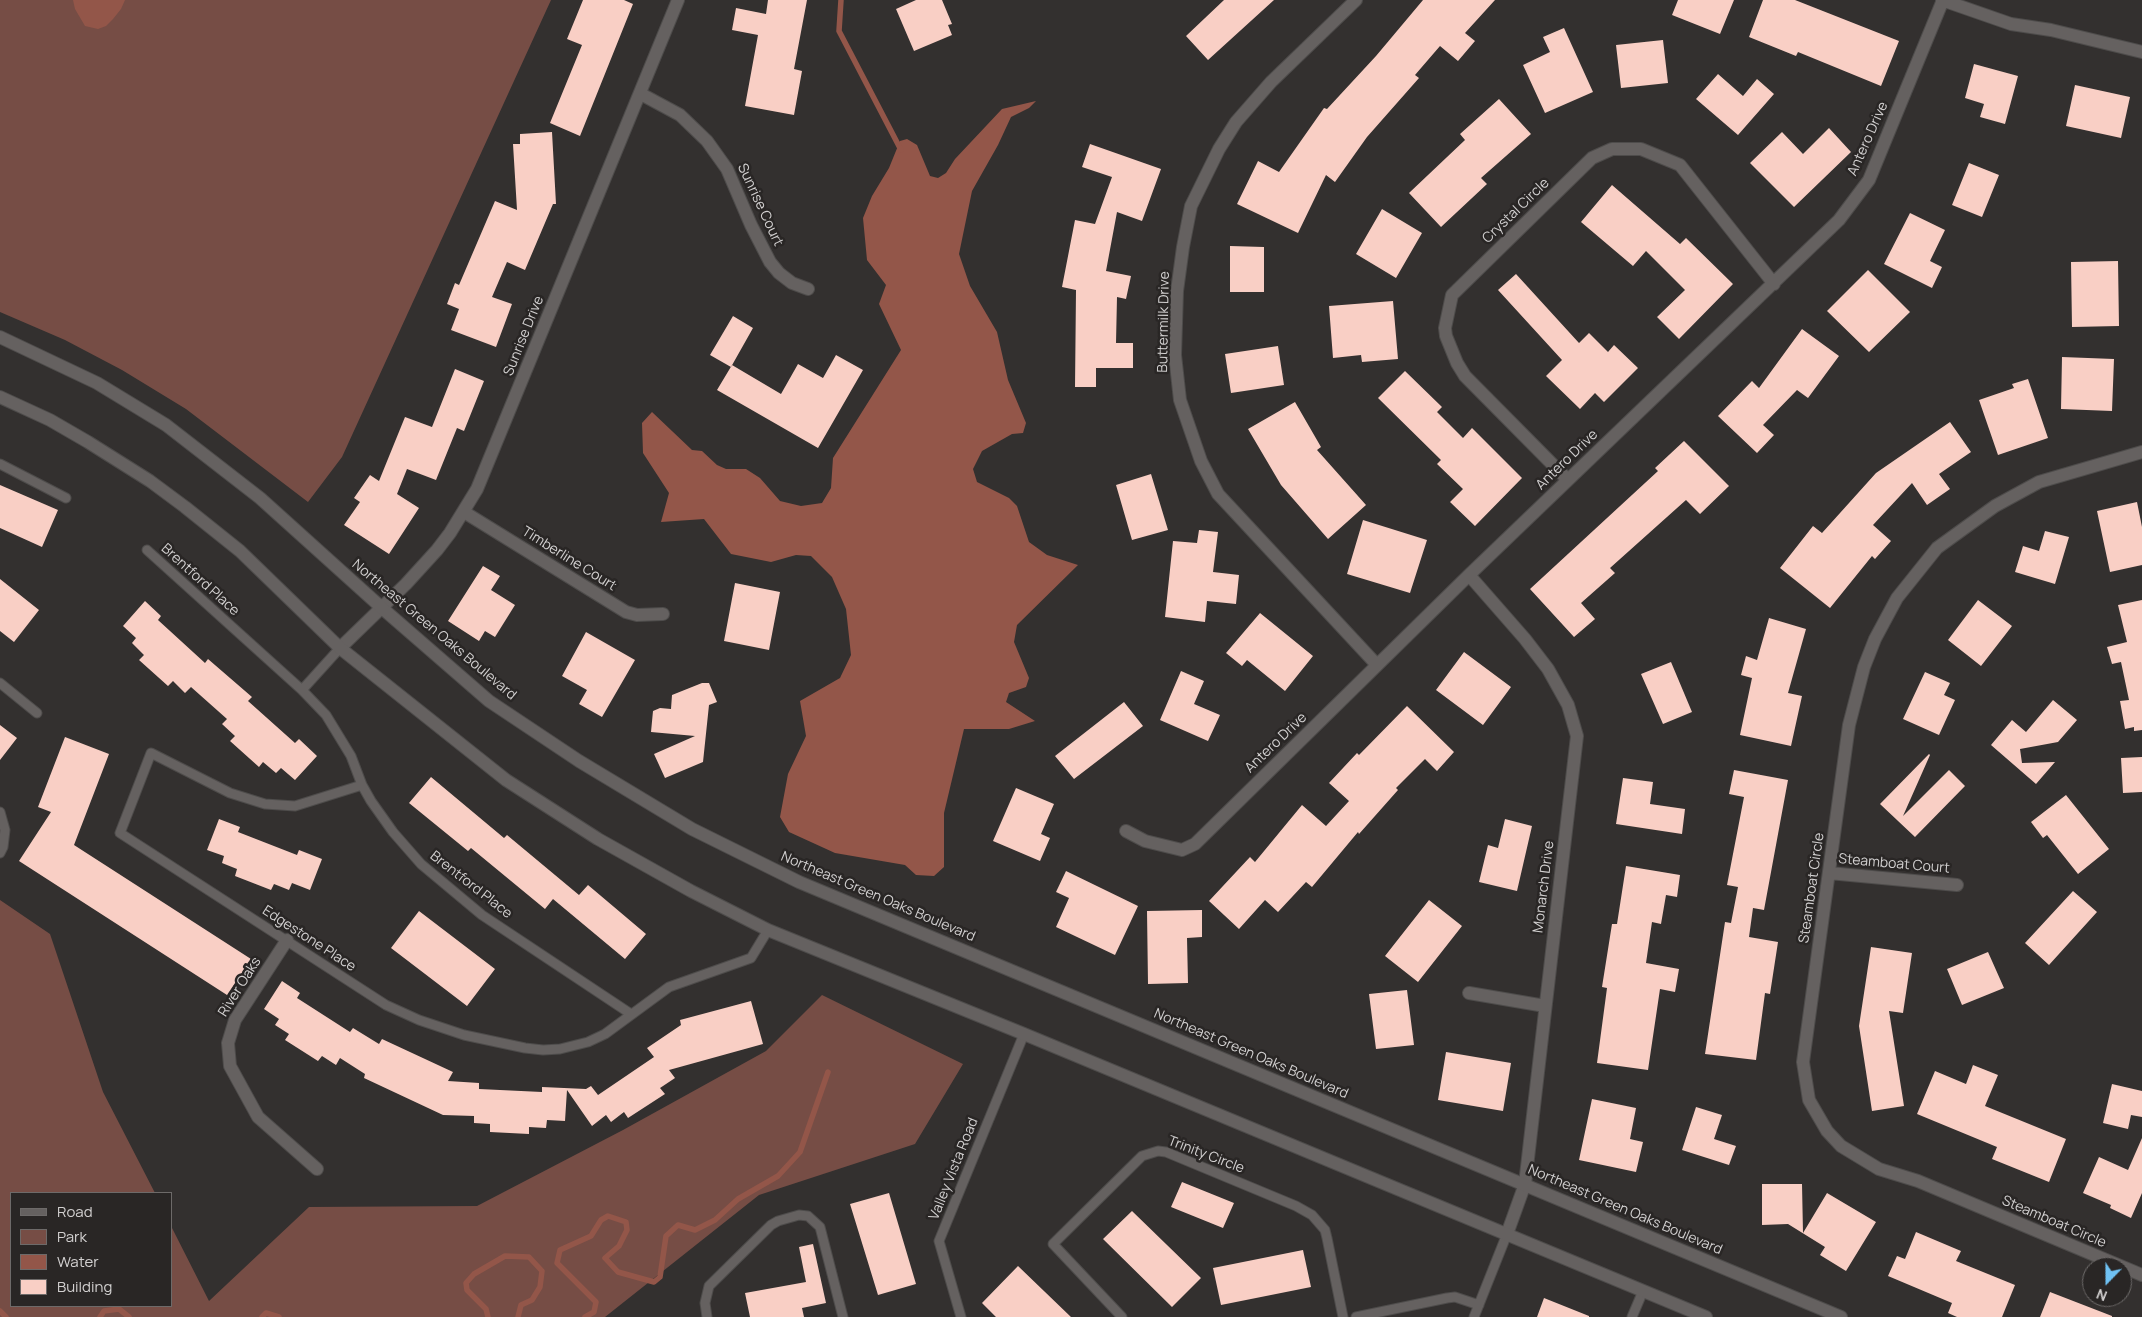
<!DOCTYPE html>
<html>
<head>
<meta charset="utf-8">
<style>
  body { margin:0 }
  #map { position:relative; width:2142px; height:1317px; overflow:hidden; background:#33302f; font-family:Manrope,sans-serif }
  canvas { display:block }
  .legend { position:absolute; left:10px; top:1192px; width:162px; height:115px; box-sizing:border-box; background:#292625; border:1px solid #6d6a69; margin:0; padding:6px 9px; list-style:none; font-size:15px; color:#d2d0d0 }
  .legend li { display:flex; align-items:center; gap:10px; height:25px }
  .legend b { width:25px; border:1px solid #6d6a69 }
  .north { position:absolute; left:2082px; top:1257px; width:50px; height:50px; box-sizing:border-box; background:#292625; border:1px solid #6d6a69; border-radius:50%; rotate:202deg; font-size:14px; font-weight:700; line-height:20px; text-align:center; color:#d2d0d0 }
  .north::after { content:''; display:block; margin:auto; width:18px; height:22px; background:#6fc2f4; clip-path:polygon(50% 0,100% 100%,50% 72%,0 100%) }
</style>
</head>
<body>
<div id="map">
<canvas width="2142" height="1317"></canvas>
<ul class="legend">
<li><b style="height:6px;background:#656160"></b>Road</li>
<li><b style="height:14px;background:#764d45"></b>Park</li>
<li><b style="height:14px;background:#935649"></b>Water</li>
<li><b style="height:14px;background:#f9cfc5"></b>Building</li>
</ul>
<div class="north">N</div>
</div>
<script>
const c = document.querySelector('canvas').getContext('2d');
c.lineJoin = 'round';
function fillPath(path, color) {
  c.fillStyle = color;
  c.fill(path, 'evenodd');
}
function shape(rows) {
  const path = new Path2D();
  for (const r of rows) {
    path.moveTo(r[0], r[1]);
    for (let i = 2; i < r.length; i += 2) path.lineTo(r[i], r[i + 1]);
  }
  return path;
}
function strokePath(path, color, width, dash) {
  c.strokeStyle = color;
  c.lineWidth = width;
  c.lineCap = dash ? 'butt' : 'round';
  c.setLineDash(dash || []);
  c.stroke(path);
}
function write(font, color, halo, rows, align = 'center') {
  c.font = font + ' Manrope,sans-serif';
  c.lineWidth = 5;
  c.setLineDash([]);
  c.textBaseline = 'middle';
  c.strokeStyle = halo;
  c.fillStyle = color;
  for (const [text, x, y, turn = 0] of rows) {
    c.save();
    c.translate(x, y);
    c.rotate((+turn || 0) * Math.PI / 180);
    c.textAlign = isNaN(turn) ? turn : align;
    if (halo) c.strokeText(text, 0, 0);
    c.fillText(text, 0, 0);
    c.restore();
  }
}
fillPath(shape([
  [0,0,551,0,342,457,308,502,186,409,122,370,65,340,0,312],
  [0,900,50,934,103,1092,155,1193,11,1193,11,1306,171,1306,171,1226,209,1301,309,1207,477,1206,623,1130,766,1051,822,995,963,1064,915,1144,759,1195,605,1317,0,1317]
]), '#764d45');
fillPath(shape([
  [73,0,125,0,121,9,113,19,106,26,98,29,85,26,75,9],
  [1036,101,1029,108,1011,117,998,145,972,191,959,254,970,286,997,332,1008,380,1026,423,1023,433,1012,434,982,451,973,469,977,482,1009,498,1017,506,1029,542,1047,555,1078,565,1017,625,1014,642,1029,678,1026,687,1009,693,1006,702,1035,721,1009,729,964,729,944,813,944,867,934,876,916,875,905,865,835,853,789,832,780,817,788,774,806,736,800,701,840,678,851,655,846,609,832,577,811,556,796,555,771,562,731,554,704,519,661,522,669,493,643,453,642,423,652,412,692,450,702,451,717,465,726,469,746,469,760,478,780,501,801,506,822,503,831,488,833,458,901,350,879,304,886,285,867,260,863,218,872,196,889,168,900,141,907,139,917,145,930,176,938,178,946,173,955,159,1002,109]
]), '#935649');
strokePath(shape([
  [841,0,839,31,901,150],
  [0,1311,6,1317],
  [100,1317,104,1311,119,1309,129,1317],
  [262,1317,266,1313,279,1317],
  [488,1317,486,1309,467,1290,466,1283,474,1274,505,1256,529,1257,542,1271,540,1287,532,1300,521,1305,518,1317],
  [585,1317,594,1312,596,1302,557,1263,560,1250,591,1236,601,1220,608,1216,626,1222,627,1230,619,1246,605,1258,618,1272,654,1282,660,1277,666,1236,678,1225,695,1230,715,1220,738,1199,778,1176,800,1152,828,1072]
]), '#935649', 5.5);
fillPath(shape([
  [583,0,624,0,633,4,580,136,550,123,582,45,567,39],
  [768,0,807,0,794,69,802,71,794,115,745,106,758,35,732,30,736,8,766,14],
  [916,0,942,0,952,24,948,25,952,35,914,51,896,9],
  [1224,0,1274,0,1208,60,1186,36],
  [1423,0,1495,0,1465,33,1475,41,1458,61,1440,46,1415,75,1419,78,1367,137,1335,182,1326,175,1298,233,1237,204,1258,161,1279,172,1324,108,1327,109,1376,56],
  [1678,0,1734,0,1720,34,1672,15],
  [1763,0,1795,0,1899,41,1881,86,1798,52,1796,56,1749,37],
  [1564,28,1593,92,1545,113,1523,65,1550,52,1543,37],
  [1663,40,1668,83,1621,88,1616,45],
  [1974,64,2018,76,2005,124,1980,117,1984,104,1965,98],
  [1718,74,1743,96,1757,79,1774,94,1738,135,1696,99],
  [2075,85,2130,97,2121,138,2066,126],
  [1499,99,1531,134,1481,178,1487,184,1441,227,1409,193,1465,140,1460,134],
  [1829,128,1851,152,1794,207,1750,163,1782,132,1803,154],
  [552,132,556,204,553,204,525,270,507,262,492,297,512,304,496,347,451,330,459,309,447,304,455,283,459,285,495,201,517,210,513,144,520,144,520,134],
  [1090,144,1161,169,1142,221,1117,212,1106,271,1131,276,1126,299,1117,297,1116,343,1133,343,1133,368,1096,368,1096,387,1075,387,1076,290,1062,287,1075,220,1095,224,1112,177,1082,167],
  [1969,163,1999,175,1982,217,1952,205],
  [1612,185,1680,244,1686,238,1733,284,1679,339,1657,317,1685,290,1646,251,1633,266,1581,222],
  [1382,209,1422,233,1396,278,1356,254],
  [1910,213,1945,230,1930,261,1942,267,1932,288,1884,264],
  [1230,246,1264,247,1264,292,1230,292],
  [2118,261,2119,326,2072,327,2071,262],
  [1868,270,1910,312,1869,352,1827,311],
  [1516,274,1579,343,1589,333,1608,352,1614,345,1638,368,1604,402,1595,393,1580,409,1546,376,1562,360,1498,290],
  [1393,301,1398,359,1362,362,1361,355,1333,358,1329,306],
  [733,316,753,328,731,367,710,355],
  [1802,329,1839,356,1808,398,1797,390,1763,425,1774,435,1757,453,1718,416,1752,381,1759,388],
  [1278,346,1284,385,1231,393,1225,354],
  [836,355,863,370,818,448,717,390,732,365,781,394,798,364,823,378],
  [2062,357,2114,359,2112,411,2061,409],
  [455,369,484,381,464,431,457,428,436,480,407,469,397,494,419,508,389,554,344,525,360,502,354,498,370,475,379,481,405,417,432,427],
  [1405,371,1442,407,1437,412,1463,438,1472,428,1522,478,1475,526,1450,502,1463,489,1437,464,1441,460,1378,398],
  [2028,379,2048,438,1998,455,1979,400,2014,388,2012,384],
  [1295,402,1321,447,1317,450,1366,505,1328,539,1281,485,1248,429],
  [1950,422,1971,452,1939,474,1950,489,1927,505,1912,483,1873,525,1891,541,1875,559,1872,556,1830,608,1780,568,1813,526,1822,533,1876,473],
  [1684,441,1729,486,1700,514,1686,500,1610,568,1615,573,1581,603,1595,619,1574,637,1530,589,1658,471,1655,468],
  [1151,474,1168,530,1132,540,1116,485],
  [0,485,58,510,42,547,0,528],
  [2137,502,2142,527,2142,565,2110,572,2097,511],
  [1363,520,1427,540,1410,593,1347,574],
  [1199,530,1218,532,1213,572,1239,575,1236,604,1207,601,1205,622,1165,617,1173,541,1197,543],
  [2045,531,2069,537,2055,584,2015,572,2023,546,2039,551],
  [483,566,500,576,491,590,515,605,495,637,485,631,479,641,448,621],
  [0,579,39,610,14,642,0,631],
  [735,583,780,592,769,650,724,641],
  [1978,600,2012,626,1981,666,1948,640],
  [2142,600,2142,730,2134,731,2134,727,2125,729,2120,701,2129,700,2121,662,2112,664,2107,647,2127,642,2118,605],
  [145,601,161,616,158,620,205,663,208,659,252,697,248,701,295,743,299,739,317,756,295,780,281,768,276,773,263,762,259,767,230,741,235,736,222,724,227,719,191,687,185,693,173,681,168,686,139,660,144,655,132,643,136,638,123,626],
  [1260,613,1313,656,1285,691,1247,660,1242,666,1226,653],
  [1769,618,1806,629,1788,693,1802,696,1791,746,1740,735,1752,678,1741,675,1746,656,1757,660],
  [586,632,635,660,602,717,579,704,587,690,562,676],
  [1464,652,1511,687,1483,725,1436,690],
  [1671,662,1692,712,1663,724,1641,674],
  [1181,671,1204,681,1194,704,1220,715,1208,741,1160,720],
  [1925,672,1950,683,1944,695,1955,700,1939,735,1903,719],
  [702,683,709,683,717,702,709,705,703,762,665,778,654,754,695,736,651,732,653,711,660,708,671,709,672,695],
  [2053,700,2077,720,2058,742,2020,749,2022,763,2055,762,2036,784,1991,745,2012,720,2026,732],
  [1124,702,1143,726,1074,779,1055,756],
  [1407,706,1454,752,1437,771,1425,759,1396,788,1398,790,1359,834,1358,832,1312,887,1306,882,1278,912,1265,900,1239,929,1209,901,1250,857,1255,862,1302,805,1326,826,1349,801,1329,783,1357,753,1359,755],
  [0,725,17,738,0,760],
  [65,737,109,754,74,845,251,959,227,995,19,861,51,812,38,807],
  [1929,754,1930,755,1903,816,1949,770,1965,786,1915,837,1880,804],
  [2142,757,2142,792,2123,793,2121,758],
  [1734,770,1788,780,1764,910,1753,908,1749,937,1778,942,1770,994,1765,993,1756,1060,1705,1054,1725,922,1731,923,1738,887,1727,885,1744,797,1729,794],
  [431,777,504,838,507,835,579,895,588,885,646,934,625,959,553,899,545,909,471,848,468,851,409,803],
  [1623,778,1653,782,1650,804,1685,809,1682,834,1616,824],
  [1016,788,1054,804,1041,834,1050,838,1040,861,993,841],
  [2066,795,2109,849,2078,874,2047,835,2043,838,2031,822],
  [219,819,240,827,238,832,297,855,299,850,322,859,310,890,292,883,289,890,274,884,271,890,235,876,237,869,222,863,224,856,207,850],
  [1505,819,1532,826,1517,891,1479,882,1488,845,1498,848],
  [1626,866,1680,875,1677,897,1666,895,1661,924,1652,922,1646,963,1679,969,1675,992,1660,989,1648,1070,1597,1063,1607,988,1602,987,1612,924,1617,924],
  [1066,871,1138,906,1115,955,1056,927,1069,898,1056,892],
  [2073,891,2097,912,2049,965,2025,943],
  [1429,900,1462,926,1418,982,1385,956],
  [1202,910,1202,937,1187,938,1188,983,1148,984,1147,911],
  [419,911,495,969,467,1006,391,948],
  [1871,947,1912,953,1903,1013,1889,1011,1904,1106,1872,1111,1859,1026],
  [1988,952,2004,988,1962,1005,1947,969],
  [282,981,300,993,297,998,350,1032,353,1028,379,1044,382,1039,453,1072,448,1081,479,1083,479,1089,542,1092,542,1087,586,1089,591,1086,598,1095,654,1057,647,1048,681,1025,680,1020,751,1001,763,1044,669,1070,675,1078,660,1088,665,1094,628,1118,624,1112,611,1122,606,1115,592,1126,567,1090,565,1121,547,1120,546,1128,529,1127,529,1134,490,1132,490,1124,474,1123,474,1116,443,1115,364,1078,365,1074,340,1058,336,1065,322,1056,318,1061,285,1040,289,1034,275,1025,279,1019,264,1009],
  [1407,990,1414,1045,1376,1049,1369,994],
  [1446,1052,1511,1063,1503,1111,1438,1100],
  [1973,1065,1998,1075,1985,1106,2066,1139,2049,1182,1992,1159,1997,1147,1917,1114,1935,1071,1966,1084],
  [2112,1084,2142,1091,2142,1117,2131,1115,2128,1129,2103,1123],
  [1592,1099,1636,1108,1630,1139,1643,1142,1636,1172,1579,1160],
  [1696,1107,1722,1115,1714,1139,1736,1146,1729,1165,1682,1150],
  [2142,1138,2142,1193,2131,1218,2110,1208,2111,1205,2083,1193,2099,1157,2128,1170],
  [1182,1182,1234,1203,1223,1228,1171,1207],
  [1762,1184,1802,1184,1803,1233,1827,1193,1876,1222,1846,1271,1820,1255,1825,1247,1788,1224,1762,1225],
  [889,1193,916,1284,878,1295,850,1204],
  [1132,1211,1201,1278,1172,1307,1103,1239],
  [1916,1232,1961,1251,1956,1261,2015,1285,2002,1317,1957,1317,1948,1313,1952,1303,1888,1276,1897,1256,1905,1259],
  [813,1244,826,1303,802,1308,804,1317,750,1317,745,1293,806,1282,799,1247],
  [1303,1250,1311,1287,1221,1305,1213,1268],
  [1018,1266,1071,1317,996,1317,982,1303],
  [2050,1292,2112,1316,2112,1317,2040,1317],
  [1544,1298,1589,1316,1589,1317,1537,1317]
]), '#f9cfc5');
const lane = shape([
  [0,464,66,498],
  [147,550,302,690,326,715,351,756,362,785,371,801,393,832,421,864,482,915,631,1014],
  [0,683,37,713],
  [302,690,340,648],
  [362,785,295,806,265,804,230,793,151,753,120,833,386,1005,419,1020,464,1035,525,1048,543,1050,560,1049,588,1042,605,1034,669,987,751,958,768,930],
  [0,812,5,830,3,847,0,853],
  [707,1317,705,1303,709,1286,771,1225,778,1221,799,1215,808,1216,820,1227,843,1317],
  [961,1317,939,1241,1024,1034],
  [1122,1317,1053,1244,1142,1156,1158,1151,1166,1152,1296,1206,1312,1215,1325,1230,1327,1238,1343,1317],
  [1356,1317,1447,1298,1455,1297,1479,1305],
  [1474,1317,1507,1234],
  [1632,1317,1643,1291]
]);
const street = shape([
  [1356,0,1271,82,1236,122,1219,149,1191,206,1183,247,1177,291,1175,355,1180,400,1201,461,1218,494,1377,665],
  [1942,0,2011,24,2051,30,2142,52],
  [641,94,680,115,707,141,727,169,751,225,770,262,779,273,792,283,808,289],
  [2142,452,2039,482,1995,506,1937,548,1897,598,1875,639,1864,667,1849,725,1803,1062,1809,1100,1827,1131,1841,1146,1879,1169,1918,1181,2142,1275],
  [1568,480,1465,376,1457,363,1446,336,1445,328,1452,295,1592,158,1612,149,1641,149,1680,165,1774,284],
  [464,512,626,612,637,615,663,614],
  [1469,575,1525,639,1548,669,1568,705,1577,736,1525,1184,1507,1234],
  [340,648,406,584,437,550,450,533,477,489,678,0],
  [1126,831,1145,841,1182,850,1195,844,1469,575,1839,220,1869,180,1943,0],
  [1829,873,1957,885],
  [287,940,235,1020,228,1043,230,1066,258,1117,317,1169],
  [1469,993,1545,1006]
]);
const secondary = shape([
  [0,337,97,383,166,425,260,498,382,608,489,701,579,761,692,829,799,882,1841,1317],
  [0,397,50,420,88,442,150,481,185,507,240,551,340,648,506,780,598,839,691,891,768,930,1024,1034,1706,1317]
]);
strokePath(lane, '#4e4c4b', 11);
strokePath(street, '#4e4c4b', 14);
strokePath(secondary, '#4e4c4b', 14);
strokePath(lane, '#656160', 9);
strokePath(street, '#656160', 12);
strokePath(secondary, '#656160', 12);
write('14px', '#d2d0d0', '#292625', [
  ["Antero Drive",1868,139,-66],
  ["Sunrise Court",760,205,65],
  ["Crystal Circle",1516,211,-44],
  ["Buttermilk Drive",1164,322,-89],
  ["Sunrise Drive",524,336,-68],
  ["Antero Drive",1567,460,-44],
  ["Timberline Court",569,559,32],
  ["Brentford Place",200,580,42],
  ["Northeast Green Oaks Boulevard",434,630,40],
  ["Antero Drive",1276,743,-44],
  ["Steamboat Court",1894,864,5],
  ["Brentford Place",471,885,38],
  ["Monarch Drive",1544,887,-83],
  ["Steamboat Circle",1812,888,-82],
  ["Northeast Green Oaks Boulevard",878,897,23],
  ["Edgestone Place",309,939,33],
  ["River Oaks",240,987,-58],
  ["Northeast Green Oaks Boulevard",1251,1054,23],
  ["Trinity Circle",1206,1155,21],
  ["Valley Vista Road",954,1169,-68],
  ["Northeast Green Oaks Boulevard",1625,1210,23],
  ["Steamboat Circle",2054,1222,23]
]);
</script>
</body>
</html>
